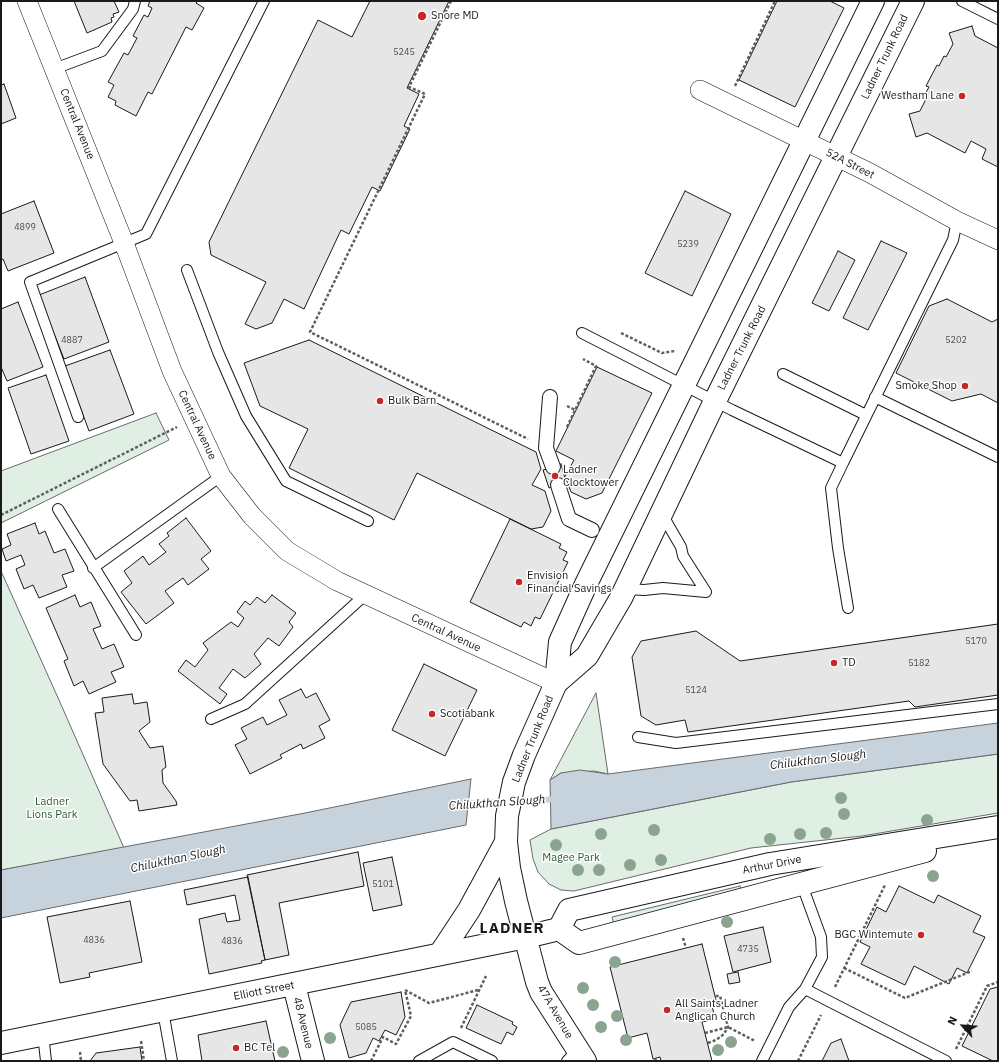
<!DOCTYPE html>
<html>
<head>
<meta charset="utf-8">
<style>
  body { margin:0 }
  #map { position:relative; width:999px; height:1062px; overflow:hidden; background:#fff; font-family:"IBM Plex Sans",sans-serif }
  canvas { display:block }
  .frame { position:absolute; inset:0; border:2px solid #1a1a1a; pointer-events:none }
  .north { position:absolute; left:943px; top:1006px; width:40px; height:40px; -webkit-text-stroke:3px #fff; paint-order:stroke; rotate:296deg; font-size:11px; font-weight:700; line-height:16px; text-align:center; color:#1a1a1a }
  .north::after { content:''; display:block; margin:auto; width:14px; height:18px; background:#1a1a1a; clip-path:polygon(50% 0,100% 100%,50% 72%,0 100%) }
</style>
</head>
<body>
<div id="map">
<canvas width="999" height="1062"></canvas>
<div class="frame"></div>
<div class="north">N</div>
</div>
<script>
const c = document.querySelector('canvas').getContext('2d');
c.lineJoin = 'round';
function fillPath(path, color) {
  c.fillStyle = color;
  c.fill(path, 'evenodd');
}
function shape(rows) {
  const path = new Path2D();
  for (const r of rows) {
    path.moveTo(r[0], r[1]);
    for (let i = 2; i < r.length; i += 2) path.lineTo(r[i], r[i + 1]);
  }
  return path;
}
function strokePath(path, color, width, dash) {
  c.strokeStyle = color;
  c.lineWidth = width;
  c.lineCap = dash ? 'butt' : 'round';
  c.setLineDash(dash || []);
  c.stroke(path);
}
function write(font, color, halo, rows, align = 'center') {
  c.font = font + ' "IBM Plex Sans",sans-serif';
  c.lineWidth = 3;
  c.setLineDash([]);
  c.textBaseline = 'middle';
  c.strokeStyle = halo;
  c.fillStyle = color;
  for (const [text, x, y, turn = 0] of rows) {
    c.save();
    c.translate(x, y);
    c.rotate((+turn || 0) * Math.PI / 180);
    c.textAlign = isNaN(turn) ? turn : align;
    if (halo) c.strokeText(text, 0, 0);
    c.fillText(text, 0, 0);
    c.restore();
  }
}
const green = shape([
  [156,413,169,440,1,523,1,471,156,413],
  [1,571,59,700,124,848,1,870,1,571],
  [596,693,608,774,594,771,561,773,550,780,596,693],
  [998,754,998,813,862,836,751,848,574,891,561,890,549,884,538,872,533,859,530,840,551,829,791,782,998,754],
  [740,886,742,893,614,925,612,917,740,886]
]);
fillPath(green, '#e0efe3');
strokePath(green, '#6a6a6a', 1);
const water = shape([
  [998,723,998,754,791,782,551,829,550,780,561,773,580,770,608,774,998,723],
  [471,779,466,825,1,918,1,870,305,813,471,779]
]);
fillPath(water, '#c6d2dc');
strokePath(water, '#6a6a6a', 1);
strokePath(shape([
  [460,804,559,799]
]), '#c6d2dc', 6);
const building = shape([
  [74,1,114,1,119,12,113,14,114,17,111,18,112,22,87,33,74,1],
  [150,1,198,1,196,3,204,8,192,30,186,27,152,94,148,92,136,116,115,105,116,101,108,97,114,85,108,82,124,53,128,55,137,38,133,36,144,15,148,17,152,8,148,6,150,1],
  [370,1,449,1,407,88,419,94,404,126,410,129,380,191,372,187,349,234,341,230,304,309,284,299,272,323,256,329,245,324,266,282,211,255,209,242,318,20,352,37,370,1],
  [777,1,830,1,844,8,795,107,739,80,777,1],
  [972,26,975,36,998,48,998,167,982,159,986,149,971,141,965,153,927,133,916,137,909,114,920,111,927,97,924,96,929,87,926,86,937,65,939,66,944,56,946,57,953,44,949,33,972,26],
  [4,84,16,118,1,124,1,85,4,84],
  [685,191,731,214,692,296,645,273,685,191],
  [34,201,54,253,8,271,3,259,1,260,1,214,34,201],
  [881,241,907,253,868,330,843,318,881,241],
  [838,251,855,260,829,311,812,303,838,251],
  [85,277,109,342,64,359,39,295,85,277],
  [947,299,992,322,998,319,998,403,981,394,952,401,896,373,929,306,947,299],
  [18,302,43,367,7,381,1,367,1,309,18,302],
  [309,340,536,452,541,469,532,485,545,491,551,511,543,527,531,529,417,473,394,520,289,468,308,429,260,406,244,363,309,340],
  [110,350,134,414,89,431,65,366,110,350],
  [597,367,652,393,602,493,586,499,571,492,565,476,574,460,556,451,597,367],
  [46,375,69,441,31,454,8,388,46,375],
  [561,464,566,482,549,488,543,470,561,464],
  [186,518,211,551,201,559,209,569,188,585,183,578,165,591,174,603,146,624,121,592,132,583,124,571,143,556,149,565,166,552,159,544,169,536,167,533,186,518],
  [510,519,561,544,559,548,567,552,563,560,568,562,540,619,535,617,531,626,524,622,521,627,470,602,510,519],
  [35,523,39,534,45,531,54,553,65,549,74,571,62,575,67,587,39,598,33,585,24,589,16,569,25,565,21,555,6,561,2,549,11,545,7,534,35,523],
  [75,595,80,607,91,602,101,626,93,629,102,649,114,644,124,667,111,672,116,682,89,694,83,681,74,686,64,661,68,659,46,608,75,595],
  [272,595,296,613,289,622,293,627,279,646,268,638,254,654,261,664,245,678,233,669,219,688,227,694,220,704,178,671,186,660,195,667,208,650,203,643,231,622,238,627,244,618,237,612,245,601,250,605,257,597,265,603,272,595],
  [998,624,998,695,915,707,909,701,688,732,685,720,656,725,641,716,632,657,641,641,696,631,740,661,998,624],
  [424,664,477,690,445,756,392,730,424,664],
  [301,689,306,698,316,693,330,720,319,726,325,738,303,749,301,744,280,755,282,758,250,774,235,745,247,739,241,728,263,717,267,725,287,715,279,700,301,689],
  [132,694,134,704,147,702,150,722,139,731,150,748,163,746,166,767,162,770,163,783,176,801,177,805,139,811,137,800,130,801,103,764,95,713,104,712,102,698,132,694],
  [358,852,364,886,279,903,289,955,265,960,247,875,358,852],
  [392,857,402,905,373,911,363,863,392,857],
  [248,877,265,960,261,961,262,963,209,974,199,919,225,913,227,922,240,920,235,895,187,905,184,890,248,877],
  [899,886,934,903,938,895,981,916,973,932,985,937,967,973,957,968,949,984,914,966,905,985,861,964,870,947,860,942,877,907,886,912,899,886],
  [130,901,142,962,89,973,90,977,60,983,47,917,130,901],
  [763,927,771,962,733,972,724,936,763,927],
  [702,944,716,1000,711,1001,715,1019,702,1022,712,1061,661,1061,660,1057,653,1059,647,1033,628,1038,610,967,702,944],
  [738,972,740,982,729,984,727,974,738,972],
  [998,987,998,1061,993,1061,962,1046,990,989,998,987],
  [401,992,405,1017,396,1035,385,1030,379,1041,373,1038,366,1053,349,1058,340,1025,351,1002,401,992],
  [477,1005,513,1022,512,1024,517,1027,513,1035,507,1032,501,1044,466,1028,477,1005],
  [266,1021,275,1061,202,1061,198,1035,266,1021],
  [841,1039,849,1061,822,1061,831,1043,841,1039],
  [140,1047,142,1061,90,1061,96,1053,140,1047]
]);
fillPath(building, '#e6e6e6');
strokePath(building, '#1a1a1a', 1);
const service = shape([
  [962,1,998,19],
  [54,69,102,51,133,9,135,1],
  [187,270,218,352,246,416,286,481,368,521],
  [582,333,732,410,843,463,831,488,838,548,848,608],
  [783,374,866,415],
  [875,397,998,457],
  [78,417,30,282,146,234,264,1],
  [843,463,953,240,957,221],
  [58,509,136,635],
  [662,514,681,547,683,556,706,592],
  [93,568,221,476],
  [626,589,644,590,663,588,706,592],
  [211,719,245,704,366,594],
  [638,737,676,743,998,704],
  [805,989,946,1061],
  [163,1011,172,1061],
  [43,1034,46,1061],
  [419,1061,453,1042,492,1061],
  [567,1061,577,1050],
  [762,1061,789,1007,805,989,822,957,821,937,802,885]
]);
const pedestrian = shape([
  [550,397,546,448,553,467],
  [558,485,569,519,592,530]
]);
const minor = shape([
  [27,1,124,243,172,371,221,476,252,516,287,551,337,581,556,683],
  [700,90,870,173,957,221,998,240]
]);
const tertiary = shape([
  [294,985,313,1061],
  [1,1043,526,937]
]);
const secondary = shape([
  [556,683,587,656,621,598,715,401,913,1],
  [559,929,579,943,925,851],
  [526,937,559,929,569,910,770,864,998,827],
  [440,954,469,910,506,842],
  [585,1061,541,992,537,982,516,901,509,868,506,842,507,816,514,782,524,755,556,683,560,642,587,582,873,1]
]);
strokePath(service, '#1a1a1a', 12);
strokePath(pedestrian, '#1a1a1a', 16);
strokePath(minor, '#1a1a1a', 20);
strokePath(tertiary, '#1a1a1a', 24);
strokePath(secondary, '#1a1a1a', 24);
strokePath(shape([
  [451,1,409,87,425,94,310,332,528,439],
  [735,86,775,1],
  [621,333,662,353,675,351],
  [567,406,575,410],
  [567,427,596,366,583,359],
  [1,515,177,427],
  [683,938,686,948],
  [844,968,905,998,972,971],
  [835,987,885,885],
  [405,990,429,1003,478,990],
  [461,1028,486,976],
  [705,1033,728,1027,755,1041],
  [141,1041,144,1061],
  [708,1043,716,1040,724,1034,728,1027,720,996,715,996],
  [956,1049,987,986,998,982],
  [80,1052,81,1061],
  [655,1058,656,1061],
  [371,1061,383,1037,396,1044,411,1016,405,990],
  [798,1061,821,1015]
]), '#5f5f5f', 2.5, [3, 2]);
strokePath(service, '#fff', 10);
strokePath(pedestrian, '#fff', 14);
strokePath(minor, '#fff', 19);
strokePath(tertiary, '#fff', 22);
strokePath(secondary, '#fff', 22);
c.fillStyle = '#8aa48f';
for (const [x, y] of [
  [841,798],
  [844,814],
  [927,820],
  [654,830],
  [826,833],
  [601,834],
  [800,834],
  [770,839],
  [556,845],
  [661,860],
  [630,865],
  [578,870],
  [599,870],
  [933,876],
  [727,922],
  [615,962],
  [583,988],
  [593,1005],
  [617,1016],
  [601,1027],
  [330,1038],
  [626,1040],
  [731,1042],
  [718,1050],
  [283,1052]
]) {
  c.beginPath();
  c.arc(x, y, 6, 0, 2 * Math.PI);
  c.fill();
}
for (const [x, y, r, color] of [
  [422,16,5,"#c62828"],
  [962,96,4,"#c62828"],
  [965,386,4,"#c62828"],
  [380,401,4,"#c62828"],
  [555,476,4,"#c62828"],
  [519,582,4,"#c62828"],
  [834,663,4,"#c62828"],
  [432,714,4,"#c62828"],
  [921,935,4,"#c62828"],
  [667,1010,4,"#c62828"],
  [236,1048,4,"#c62828"]
]) {
  const dot = new Path2D();
  dot.arc(x, y, r, 0, 2 * Math.PI);
  c.fillStyle = color;
  c.fill(dot);
  strokePath(dot, '#fff', 1.5);
}
write('9px', '#4d4d4d', null, [
  ["5245",404,52],
  ["4899",25,227],
  ["5239",688,244],
  ["4887",72,340],
  ["5202",956,340],
  ["5170",976,641],
  ["5182",919,663],
  ["5124",696,690],
  ["5101",383,884],
  ["4836",94,940],
  ["4836",232,941],
  ["4735",748,949],
  ["5085",366,1027]
]);
write('11px', '#1a1a1a', '#fff', [
  ["Snore MD",431,16],
  ["Westham Lane",954,96,"right"],
  ["Smoke Shop",957,386,"right"],
  ["Bulk Barn",388,401],
  ["Ladner",563,470],
  ["Clocktower",563,483],
  ["Envision",527,576],
  ["Financial Savings",527,589],
  ["TD",842,663],
  ["Scotiabank",440,714],
  ["BGC Wintemute",913,935,"right"],
  ["All Saints Ladner",675,1004],
  ["Anglican Church",675,1017],
  ["BC Tel",244,1048]
], 'left');
write('11px', '#1a1a1a', '#fff', [
  ["Ladner Trunk Road",885,57,-64],
  ["Central Avenue",77,124,68],
  ["52A Street",850,164,27],
  ["Ladner Trunk Road",742,348,-63],
  ["Central Avenue",197,425,65],
  ["Central Avenue",446,633,25],
  ["Ladner Trunk Road",533,739,-68],
  ["Arthur Drive",772,865,-11],
  ["Elliott Street",264,991,-11],
  ["47A Avenue",555,1012,60],
  ["48 Avenue",303,1023,76]
]);
write('11px', '#2b5a34', '#fff', [
  ["Ladner",52,802],
  ["Lions Park",52,815],
  ["Magee Park",571,858]
]);
write('italic 12px', '#1a1a1a', '#fff', [
  ["Chilukthan Slough",818,760,-7],
  ["Chilukthan Slough",497,803,-4],
  ["Chilukthan Slough",178,859,-12]
]);
c.letterSpacing = '1px';
write('bold 15px', '#1a1a1a', '#fff', [
  ["LADNER",512,929]
]);
c.letterSpacing = '0px';
</script>
</body>
</html>
